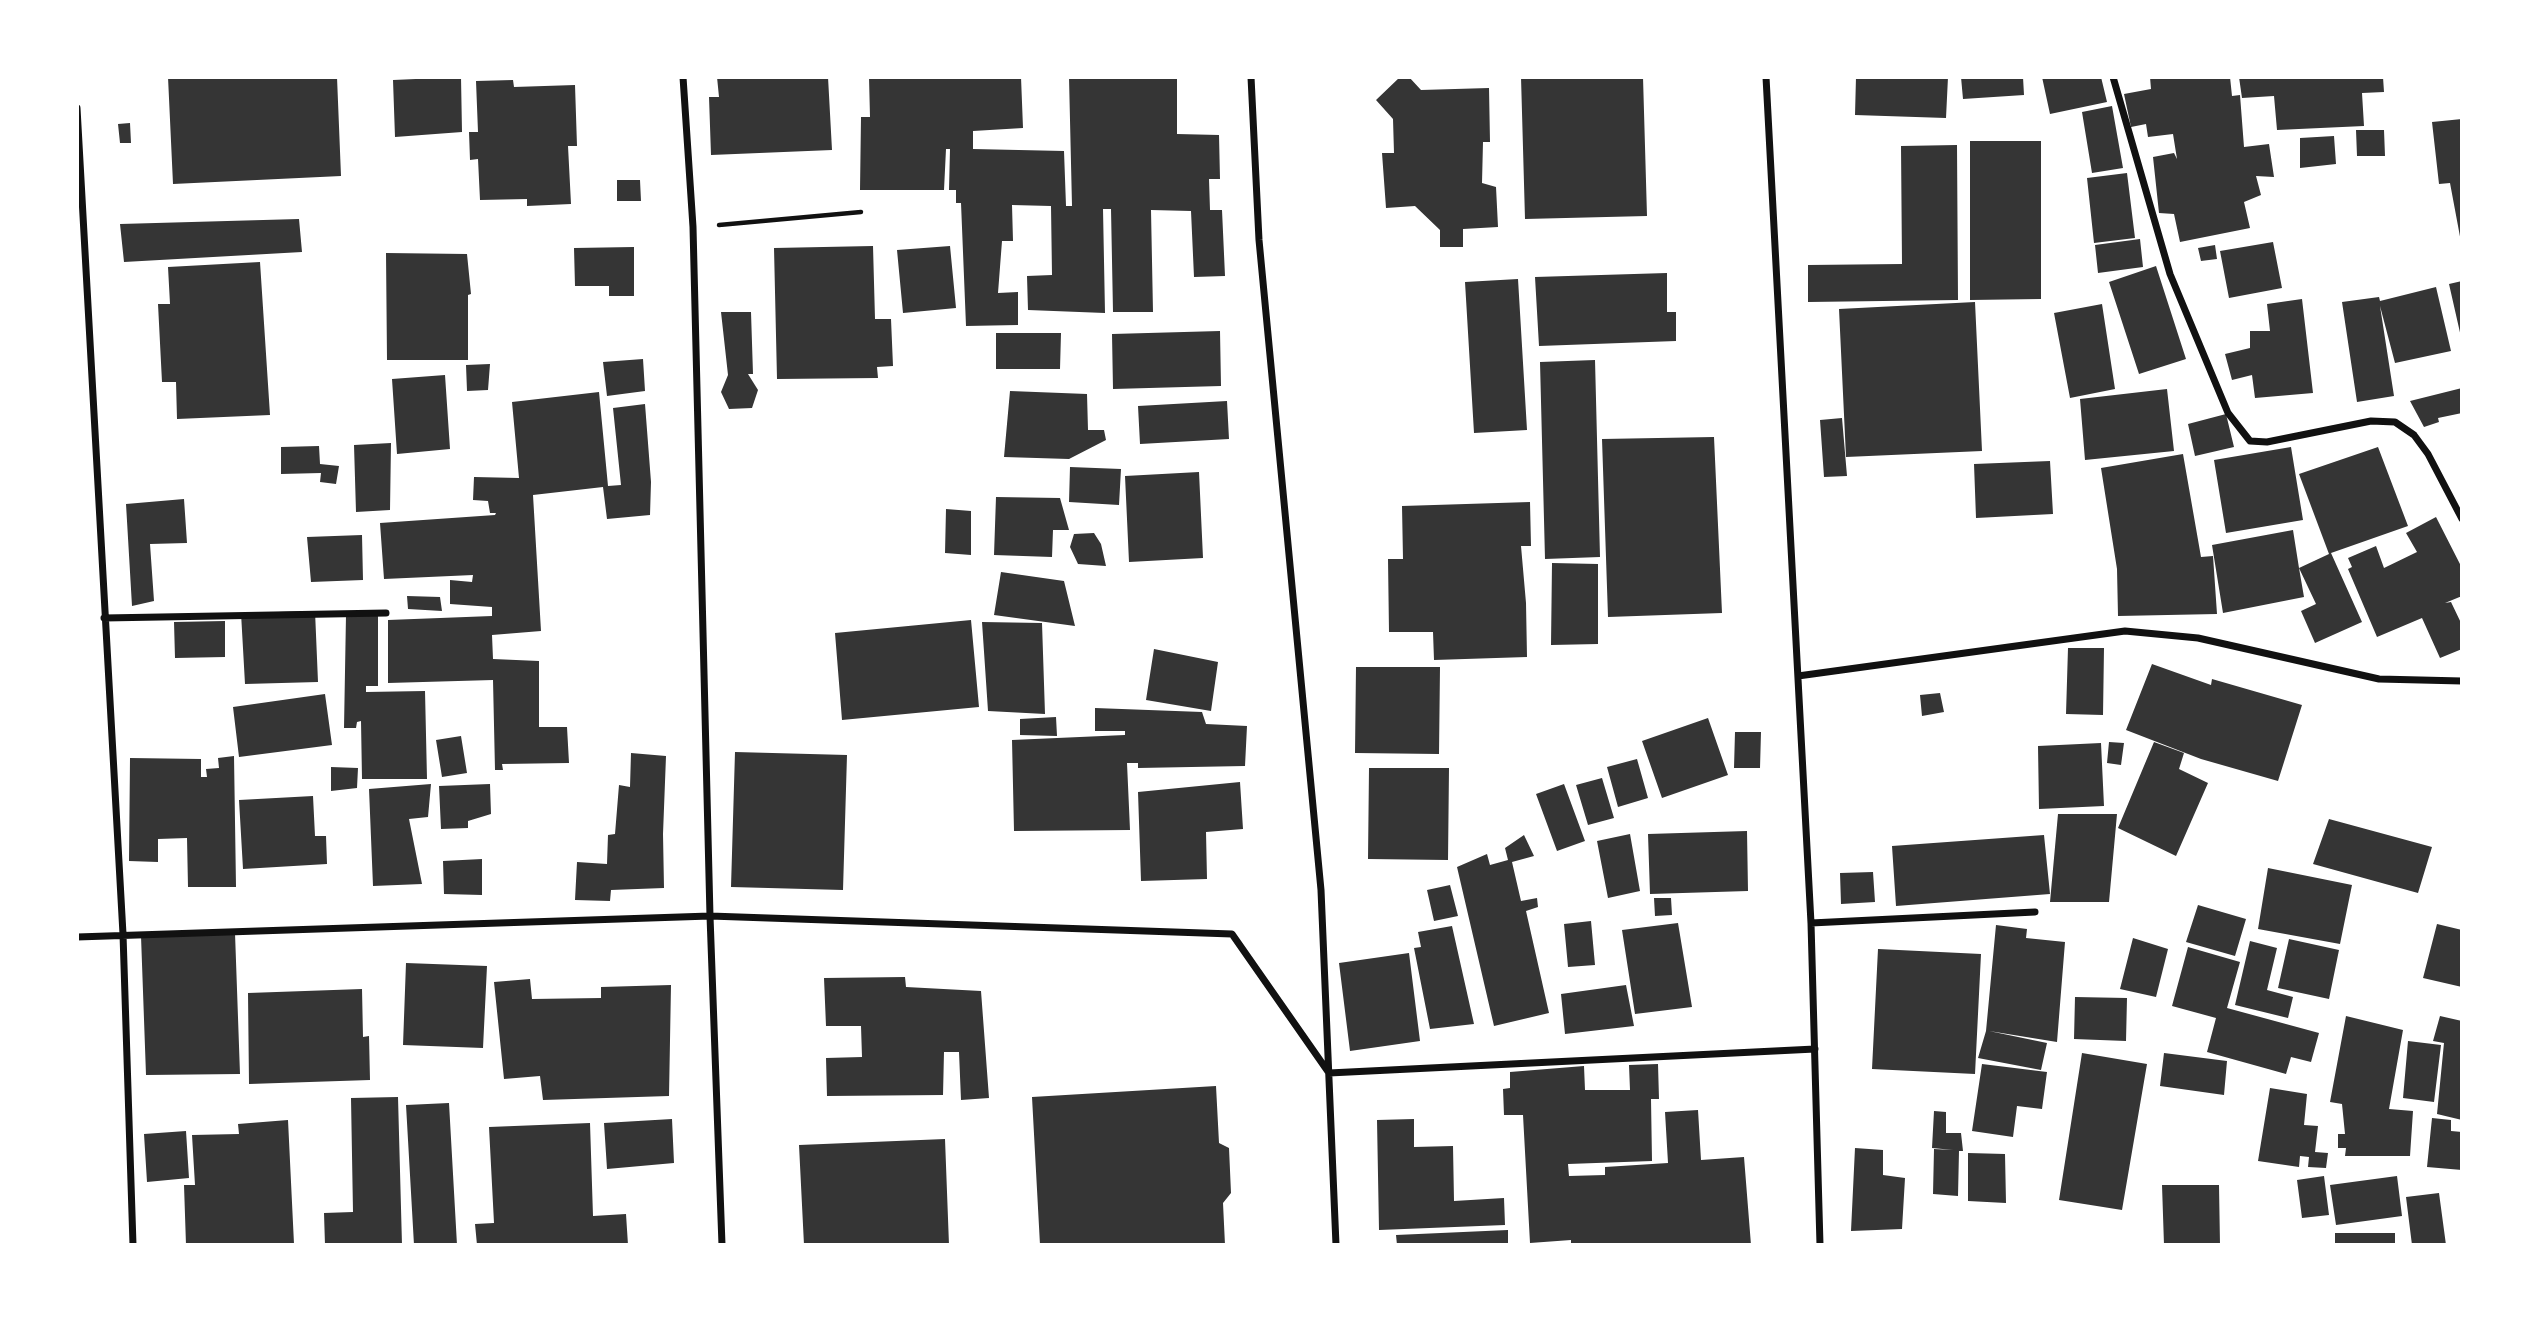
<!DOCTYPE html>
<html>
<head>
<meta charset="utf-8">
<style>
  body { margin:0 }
  #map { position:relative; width:2539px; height:1322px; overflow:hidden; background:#fff; font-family:Montserrat,sans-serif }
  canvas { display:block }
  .frame { position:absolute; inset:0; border:79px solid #fff; pointer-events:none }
</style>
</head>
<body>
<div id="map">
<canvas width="2539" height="1322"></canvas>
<div class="frame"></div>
</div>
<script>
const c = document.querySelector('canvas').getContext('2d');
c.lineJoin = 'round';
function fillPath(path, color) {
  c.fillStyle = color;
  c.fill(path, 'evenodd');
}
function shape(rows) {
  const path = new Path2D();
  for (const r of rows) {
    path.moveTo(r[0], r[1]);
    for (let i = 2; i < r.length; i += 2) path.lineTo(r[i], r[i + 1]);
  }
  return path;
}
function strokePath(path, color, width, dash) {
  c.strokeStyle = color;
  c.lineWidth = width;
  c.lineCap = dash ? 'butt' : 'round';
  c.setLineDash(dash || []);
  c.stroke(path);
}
fillPath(shape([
  [168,77,337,77,341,176,173,184],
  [461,77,462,132,395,137,393,80],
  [717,77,828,77,832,150,711,155,709,97,719,97],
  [869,77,1021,77,1023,128,973,131,973,149,1064,151,1066,206,1072,206,1069,77,1177,77,1177,134,1219,135,1220,179,1209,179,1210,210,1222,210,1225,276,1194,277,1191,211,1151,210,1153,312,1113,312,1111,209,1103,209,1105,313,1028,310,1027,276,1052,275,1051,206,1012,205,1013,241,1002,241,998,293,1018,292,1018,325,966,326,961,203,956,203,956,190,949,190,950,149,946,149,944,190,860,190,861,117,870,117],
  [1400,77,1409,77,1421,90,1489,88,1490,142,1483,142,1482,183,1496,187,1498,227,1463,229,1463,247,1440,247,1440,230,1415,206,1386,208,1382,153,1394,153,1393,119,1376,100],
  [1521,77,1643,77,1647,216,1525,219],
  [1856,77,1948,77,1946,118,1855,115],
  [1961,77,2023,77,2024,95,1963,99],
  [2042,77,2101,77,2107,102,2050,114],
  [2150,77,2230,77,2232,96,2240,95,2244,147,2269,144,2274,177,2256,176,2261,195,2244,202,2250,228,2180,242,2174,214,2159,213,2153,157,2174,153,2177,159,2173,134,2148,137,2146,124,2131,127,2124,94,2151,89],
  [2239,77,2383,77,2384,92,2362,93,2364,126,2277,130,2274,96,2242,98],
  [513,80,514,87,575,85,577,146,568,146,571,204,527,206,527,199,480,200,478,159,470,160,469,132,478,132,476,81],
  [2112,106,2123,168,2092,173,2082,112],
  [2462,119,2462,242,2461,242,2450,183,2439,184,2432,122],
  [130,123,131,143,120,143,118,124],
  [2356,130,2384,130,2385,156,2357,156],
  [2334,136,2336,164,2300,168,2300,138],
  [1970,141,2041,141,2041,299,1970,300],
  [1957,145,1958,300,1808,302,1808,265,1902,264,1901,146],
  [2127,173,2135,238,2094,243,2087,178],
  [617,180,640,180,641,201,617,201],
  [299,219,302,252,124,262,120,224],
  [2140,239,2143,267,2098,273,2095,245],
  [2273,242,2282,288,2229,298,2220,251],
  [2215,245,2217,259,2201,261,2198,248],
  [873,246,875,319,891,319,893,366,877,367,878,378,777,379,774,248],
  [950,246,956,308,903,313,897,250],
  [634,247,634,296,609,296,609,286,575,286,574,248],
  [386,253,467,254,471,294,468,295,468,360,387,360],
  [260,262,270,415,177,419,176,382,162,382,158,304,170,304,168,267],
  [2156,266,2186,359,2139,374,2109,282],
  [1667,273,1667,312,1676,312,1676,341,1539,346,1535,277],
  [1518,279,1527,430,1474,433,1465,282],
  [2462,281,2462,336,2461,337,2449,284],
  [2436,287,2451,351,2395,363,2380,306,2394,396,2357,402,2342,302,2379,297,2380,301],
  [2302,299,2313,393,2255,398,2252,375,2232,380,2225,354,2250,348,2250,331,2270,331,2267,304],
  [1975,302,1982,451,1846,457,1839,309],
  [2102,304,2115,389,2070,398,2054,313],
  [721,312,751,312,753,374,748,374,758,390,752,408,729,409,721,392,728,375],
  [1220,331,1221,386,1113,389,1112,334],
  [996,333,1061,333,1060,369,996,369],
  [643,359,645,391,607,396,603,362],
  [1595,360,1600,557,1545,559,1540,362],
  [490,364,488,390,467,391,466,365],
  [445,375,450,449,397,454,392,379],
  [2462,388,2462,413,2438,418,2439,422,2424,427,2410,401],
  [2167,389,2174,451,2085,460,2080,399],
  [1010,391,1087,394,1088,430,1104,430,1106,440,1069,459,1004,457],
  [599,392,608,486,621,485,613,408,645,404,651,482,650,515,607,519,603,487,533,495,541,631,492,635,493,659,539,661,539,727,567,727,569,763,502,764,503,770,495,770,493,680,388,683,388,620,492,616,492,607,450,604,450,580,472,582,473,575,384,579,380,523,495,515,496,513,490,513,488,501,473,500,474,477,519,478,512,402],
  [1227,401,1229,439,1140,444,1138,406],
  [2226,414,2234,447,2195,456,2188,424],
  [1842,418,1847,476,1824,477,1820,420],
  [1714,437,1722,613,1608,617,1602,439],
  [391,443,390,510,356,512,354,445],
  [319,446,320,464,339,466,336,484,320,482,321,473,281,474,281,447],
  [2291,447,2303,520,2226,533,2214,460],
  [2378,447,2408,526,2331,553,2362,622,2315,643,2301,611,2316,604,2299,568,2304,597,2223,613,2212,545,2293,530,2299,568,2329,554,2299,474],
  [2183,454,2201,557,2213,556,2217,614,2118,616,2117,569,2101,468],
  [2050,461,2053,514,1976,518,1974,464],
  [1070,467,1121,469,1119,505,1069,502],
  [1199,472,1203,558,1129,562,1125,476],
  [996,497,1060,498,1069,530,1053,530,1052,557,994,555],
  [184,499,187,543,150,544,154,601,132,606,126,504],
  [1530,502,1531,546,1521,546,1526,603,1527,657,1434,660,1433,632,1389,632,1388,559,1403,559,1402,506],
  [946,509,971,511,971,555,945,553],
  [2436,517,2462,568,2462,596,2445,603,2451,602,2462,625,2462,649,2440,658,2422,618,2377,637,2348,569,2352,567,2348,558,2376,546,2384,568,2417,552,2406,533],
  [1094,533,1101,544,1106,566,1078,564,1070,547,1074,534],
  [362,535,363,580,311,582,307,537],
  [1552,563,1598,564,1598,644,1551,645],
  [1001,572,1064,581,1075,626,994,615],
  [407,596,440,597,442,611,408,609],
  [315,611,318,682,245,684,241,613],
  [378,614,378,686,366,686,366,692,425,691,427,779,362,779,361,721,357,722,356,728,344,728,346,615],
  [971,620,979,707,842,720,835,633],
  [225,621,225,657,175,658,174,622],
  [982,622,1042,623,1045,714,988,711],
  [2068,648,2104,648,2103,715,2066,714],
  [1154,649,1218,662,1211,711,1146,700],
  [2152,664,2211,685,2212,679,2302,705,2278,781,2201,759,2126,730],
  [1356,667,1440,667,1439,754,1355,753],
  [1940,693,1944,712,1922,716,1920,695],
  [325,694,332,745,239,757,233,707],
  [1095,708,1202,712,1206,724,1247,726,1245,766,1138,768,1138,763,1127,763,1130,830,1014,831,1012,740,1125,735,1125,731,1095,731],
  [1056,717,1057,736,1020,735,1020,719],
  [1708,718,1728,775,1662,798,1642,741],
  [1735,732,1761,732,1760,768,1734,768],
  [461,736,467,773,442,777,436,740],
  [2109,742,2124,743,2121,765,2107,763],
  [2154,742,2184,753,2179,769,2208,783,2176,856,2118,828],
  [2101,743,2104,806,2039,809,2038,746],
  [735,752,847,755,843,890,731,887],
  [631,753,666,756,663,834,664,888,611,890,610,901,575,900,577,862,607,864,608,835,615,834,619,785,630,787],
  [234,756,236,887,188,887,187,838,158,839,158,862,129,861,130,758,201,759,201,777,207,777,206,769,219,768,218,758],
  [1637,759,1648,798,1618,807,1607,767],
  [331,767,358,768,357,788,331,791],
  [1369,768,1449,768,1448,860,1368,859],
  [1602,778,1614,818,1588,825,1576,785],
  [1240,782,1243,829,1206,832,1207,879,1141,881,1138,792],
  [431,784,428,817,409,819,422,884,373,886,369,789],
  [490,784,491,814,468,821,468,828,441,829,439,786],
  [1564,784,1585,841,1557,851,1536,794],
  [313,796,315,836,326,836,327,864,243,869,239,800],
  [2058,814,2117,814,2109,902,2050,902],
  [2329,819,2432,847,2418,893,2313,864],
  [1747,831,1748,891,1650,894,1648,834],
  [1630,834,1640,891,1608,898,1597,841],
  [1524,835,1534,856,1512,862,1521,901,1537,898,1538,907,1526,911,1549,1013,1494,1026,1457,867,1487,854,1490,865,1508,860,1505,848],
  [2044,835,2050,894,1896,906,1892,846],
  [482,859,482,895,444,894,443,861],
  [2268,868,2352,885,2340,944,2258,929],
  [1873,872,1875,902,1841,904,1840,873],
  [1450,885,1458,916,1434,921,1427,890],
  [1654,898,1671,898,1672,915,1655,916],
  [2198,905,2246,919,2235,956,2186,942],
  [1591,921,1595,965,1568,967,1564,924],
  [1678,923,1692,1007,1635,1014,1622,930],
  [2437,924,2462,930,2462,987,2423,978],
  [1996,925,2027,929,2026,938,2065,942,2057,1042,1989,1031,2047,1043,2041,1070,1978,1058,1986,1031],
  [1452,926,1474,1024,1430,1029,1414,948,1421,947,1418,932],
  [235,933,240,1074,146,1075,141,936],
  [2133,938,2168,949,2156,997,2120,989],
  [2289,939,2339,950,2329,999,2278,988],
  [2250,941,2277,948,2267,990,2293,997,2288,1018,2235,1005],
  [2188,947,2240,962,2227,1008,2319,1033,2311,1062,2291,1057,2286,1074,2207,1052,2216,1018,2172,1006],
  [1878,949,1981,954,1975,1074,1872,1069],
  [1409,953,1420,1041,1350,1051,1339,963],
  [406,963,487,966,483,1048,403,1045],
  [905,977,906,987,981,991,989,1098,961,1100,959,1052,944,1052,943,1095,827,1096,826,1058,862,1057,861,1026,826,1026,824,978],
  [530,979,532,999,601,998,601,987,671,985,669,1096,543,1100,540,1076,504,1079,494,982],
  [1626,985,1634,1026,1565,1034,1561,994],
  [362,989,363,1037,369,1036,370,1080,249,1084,248,993],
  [2075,997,2127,998,2126,1041,2074,1039],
  [2346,1016,2403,1030,2389,1109,2413,1111,2410,1156,2345,1156,2346,1148,2338,1148,2338,1134,2345,1134,2342,1104,2330,1102],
  [2440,1016,2462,1021,2462,1120,2437,1114,2444,1043,2433,1041],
  [2408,1041,2441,1045,2434,1102,2403,1098],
  [2082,1053,2147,1064,2122,1210,2059,1200],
  [2164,1053,2227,1061,2224,1095,2160,1086],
  [1658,1064,1659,1099,1651,1099,1652,1161,1568,1164,1569,1176,1605,1175,1605,1167,1668,1163,1665,1112,1698,1110,1701,1160,1744,1157,1751,1245,1571,1245,1571,1240,1530,1243,1523,1115,1504,1115,1503,1089,1510,1088,1510,1072,1584,1066,1585,1090,1630,1090,1629,1065],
  [1982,1064,2047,1072,2042,1109,2017,1106,2013,1137,1972,1131],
  [1216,1086,1219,1143,1229,1148,1231,1193,1223,1203,1225,1245,1040,1245,1032,1097],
  [2270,1088,2307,1094,2304,1125,2318,1126,2315,1152,2328,1153,2326,1168,2308,1167,2309,1157,2300,1156,2299,1167,2258,1161],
  [398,1097,402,1245,325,1245,324,1213,353,1212,351,1098],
  [449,1103,457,1245,414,1245,406,1105],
  [1934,1111,1946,1112,1946,1133,1961,1133,1963,1151,1959,1151,1958,1196,1933,1194,1934,1149,1953,1150,1932,1148],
  [2432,1118,2451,1120,2451,1131,2462,1132,2462,1170,2427,1167],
  [672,1119,674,1163,607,1169,604,1123],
  [1414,1119,1414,1147,1453,1146,1454,1201,1504,1198,1505,1225,1379,1230,1377,1120],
  [288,1120,294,1244,186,1245,184,1185,195,1185,192,1135,239,1134,238,1124],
  [590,1123,593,1216,626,1214,628,1245,477,1245,475,1224,494,1223,489,1127],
  [186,1131,189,1178,147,1182,144,1134],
  [945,1139,949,1245,804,1245,799,1145],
  [1855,1148,1883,1150,1883,1175,1905,1178,1902,1229,1851,1231],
  [1968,1153,2005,1154,2006,1203,1968,1201],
  [2324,1176,2329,1215,2302,1218,2297,1180],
  [2397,1176,2402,1216,2336,1225,2330,1185],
  [2162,1185,2219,1185,2220,1245,2164,1245],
  [2439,1193,2446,1245,2412,1245,2406,1197],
  [1508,1230,1508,1245,1397,1245,1396,1235],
  [2335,1233,2395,1233,2395,1245,2335,1245]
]), '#353535');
strokePath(shape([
  [719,225,861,212]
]), '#111', 4.5);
strokePath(shape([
  [683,77,693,227,710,916,722,1245],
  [1251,77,1259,240,1321,890,1336,1245],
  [1766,77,1811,923,1820,1245],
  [2113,77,2170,274,2228,413,2250,441,2267,442,2371,421,2395,422,2414,435,2428,454,2462,519],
  [77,108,123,934,133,1245],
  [104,618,386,613],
  [1798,676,2125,631,2198,638,2379,679,2462,681],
  [1811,923,2035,912],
  [77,937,710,916,1232,934,1329,1073,1815,1049]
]), '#111', 7);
</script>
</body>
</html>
